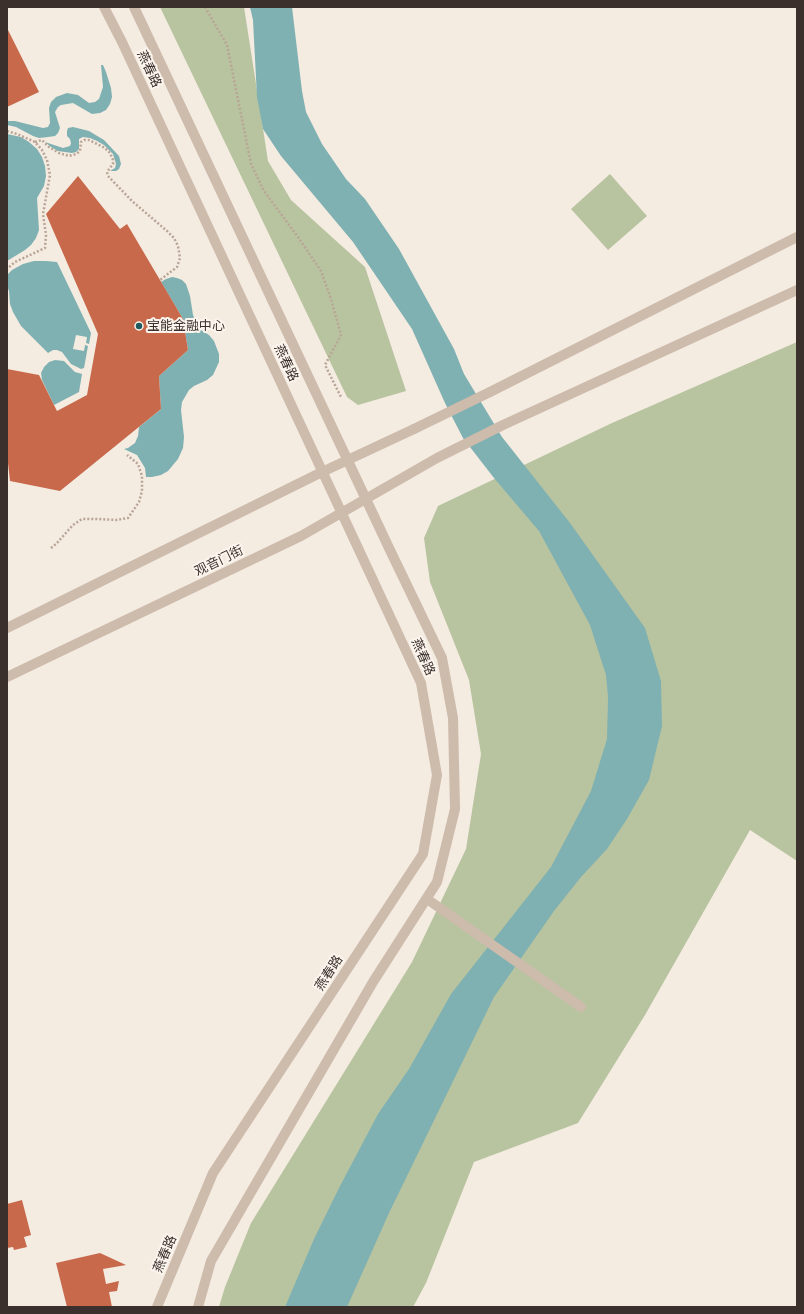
<!DOCTYPE html>
<html>
<head>
<meta charset="utf-8">
<style>
  body { margin:0 }
  #map { position:relative; width:804px; height:1314px; overflow:hidden; background:#f4ebe1; font-family:Raleway,sans-serif }
  canvas { display:block }
  .frame { position:absolute; inset:0; border:8px solid #3b302b; pointer-events:none }
</style>
</head>
<body>
<div id="map">
<canvas width="804" height="1314"></canvas>
<div class="frame"></div>
</div>
<script>
const c = document.querySelector('canvas').getContext('2d');
c.lineJoin = 'round';
function fillPath(path, color) {
  c.fillStyle = color;
  c.fill(path, 'evenodd');
}
function shape(rows) {
  const path = new Path2D();
  for (const r of rows) {
    path.moveTo(r[0], r[1]);
    for (let i = 2; i < r.length; i += 2) path.lineTo(r[i], r[i + 1]);
  }
  return path;
}
function strokePath(path, color, width, dash) {
  c.strokeStyle = color;
  c.lineWidth = width;
  c.lineCap = dash ? 'butt' : 'round';
  c.setLineDash(dash || []);
  c.stroke(path);
}
function write(font, color, halo, rows, align = 'center') {
  c.font = font + ' Raleway,"Noto Sans SC",sans-serif';
  c.lineWidth = 4;
  c.setLineDash([]);
  c.textBaseline = 'middle';
  c.strokeStyle = halo;
  c.fillStyle = color;
  for (const [text, x, y, turn = 0] of rows) {
    c.save();
    c.translate(x, y);
    c.rotate((+turn || 0) * Math.PI / 180);
    c.textAlign = isNaN(turn) ? turn : align;
    if (halo) c.strokeText(text, 0, 0);
    c.fillText(text, 0, 0);
    c.restore();
  }
}
fillPath(shape([
  [160,7,244,7,268,161,291,200,365,267,406,391,358,405,347,397],
  [610,174,647,216,608,250,571,209],
  [797,342,797,861,750,830,645,1015,578,1123,474,1162,426,1283,413,1307,219,1307,225,1287,251,1223,412,962,466,849,481,754,469,680,430,582,424,538,438,506,612,423]
]), '#b8c4a0');
fillPath(shape([
  [250,7,292,7,302,91,306,112,322,144,346,179,365,199,399,249,454,349,464,374,502,437,570,523,645,628,661,681,662,726,649,780,627,819,607,849,581,877,554,911,494,997,389,1213,347,1307,285,1307,314,1239,340,1186,378,1114,409,1069,451,994,551,867,591,791,607,739,608,697,606,675,590,625,539,531,494,478,463,438,445,403,412,329,353,242,281,156,263,129,257,97,253,20],
  [101,65,103,65,106,72,111,88,112,97,110,104,106,110,100,113,92,114,73,103,61,105,58,107,55,112,60,128,58,133,55,136,48,137,39,138,33,136,16,127,7,125,7,121,15,121,43,128,48,127,50,123,49,108,51,102,56,97,67,93,78,95,89,103,95,102,99,99,103,87],
  [73,127,89,131,104,140,119,156,121,164,119,169,116,171,110,171,115,168,116,164,113,154,104,145,97,141,90,138,83,137,79,139,79,149,76,152,72,153,58,151,51,147,45,142,63,148,70,146,71,143,70,139,67,136,67,131,68,128],
  [7,134,21,137,29,142,37,149,42,157,45,166,46,176,44,186,37,198,39,230,36,238,31,245,25,250,7,261],
  [34,261,46,261,57,262,91,333,89,344,86,343,87,337,76,335,73,349,84,351,85,345,88,346,84,368,81,369,71,364,62,352,57,350,53,350,48,353,21,326,13,312,10,304,9,291,7,286,7,275,12,270,23,264],
  [172,277,177,278,182,280,186,284,190,296,193,315,199,329,209,335,214,341,219,354,219,362,213,375,207,380,194,386,189,390,182,402,181,410,184,437,183,448,178,459,168,471,161,475,152,477,146,477,145,468,137,455,124,449,128,448,135,443,138,436,139,427,161,409,159,376,188,350,183,319,161,282,166,279],
  [55,360,64,361,75,372,82,374,79,392,54,405,42,380,41,373,44,367,49,362]
]), '#7fb0b2');
fillPath(shape([
  [7,28,39,92,7,107],
  [78,176,120,229,127,224,183,319,188,350,159,376,161,409,60,491,10,481,7,454,7,369,39,375,57,411,87,395,98,334,46,214],
  [22,1200,31,1235,24,1237,27,1247,14,1250,13,1247,7,1248,7,1204],
  [100,1253,126,1265,103,1269,106,1284,119,1281,117,1291,109,1292,112,1307,67,1307,56,1263]
]), '#c8694b');
strokePath(shape([
  [205,7,227,45,251,164,264,191,298,237,321,271,331,299,341,335,325,365,341,397],
  [7,131,17,134,35,142,42,150,47,160,50,175,43,214,46,235,45,248,15,262,7,269],
  [35,142,42,140,49,147,59,153,69,156,76,154,80,151,81,142,84,140,89,140,105,148,110,153,113,160,113,164,107,172,108,176,132,201,167,231,174,238,178,246,180,258,177,267,160,280],
  [51,548,56,544,73,525,82,519,98,519,116,520,128,518,139,502,142,491,142,476,138,464,127,455]
]), '#b9a596', 2.5, [2, 2]);
strokePath(shape([
  [427,899,581,1007]
]), '#cdbbac', 10);
strokePath(shape([
  [104,7,122,42,421,683,437,775,423,854,213,1173,157,1307],
  [134,7,389,548,442,658,453,718,455,809,437,882,373,982,211,1261,198,1307],
  [490,392,797,237],
  [7,628,322,472,414,429],
  [7,677,301,536,437,458,503,425,797,290]
]), '#cdbbac', 10);
strokePath(shape([
  [414,429,490,392]
]), '#cdbbac', 10);
for (const [x, y, r, color] of [
  [139,326,4,"#1f5a5e"]
]) {
  const dot = new Path2D();
  dot.arc(x, y, r, 0, 2 * Math.PI);
  c.fillStyle = color;
  c.fill(dot);
  strokePath(dot, '#fbf5ee', 1.5);
}
write('13px', '#3b302b', '#fbf5ee', [
  ["燕春路",149,69,65],
  ["燕春路",286,363,65],
  ["观音门街",219,561,-26],
  ["燕春路",423,657,66],
  ["燕春路",329,973,-57],
  ["燕春路",165,1254,-67]
]);
write('13px', '#3b302b', '#fbf5ee', [
  ["宝能金融中心",147,326]
], 'left');
</script>
</body>
</html>
